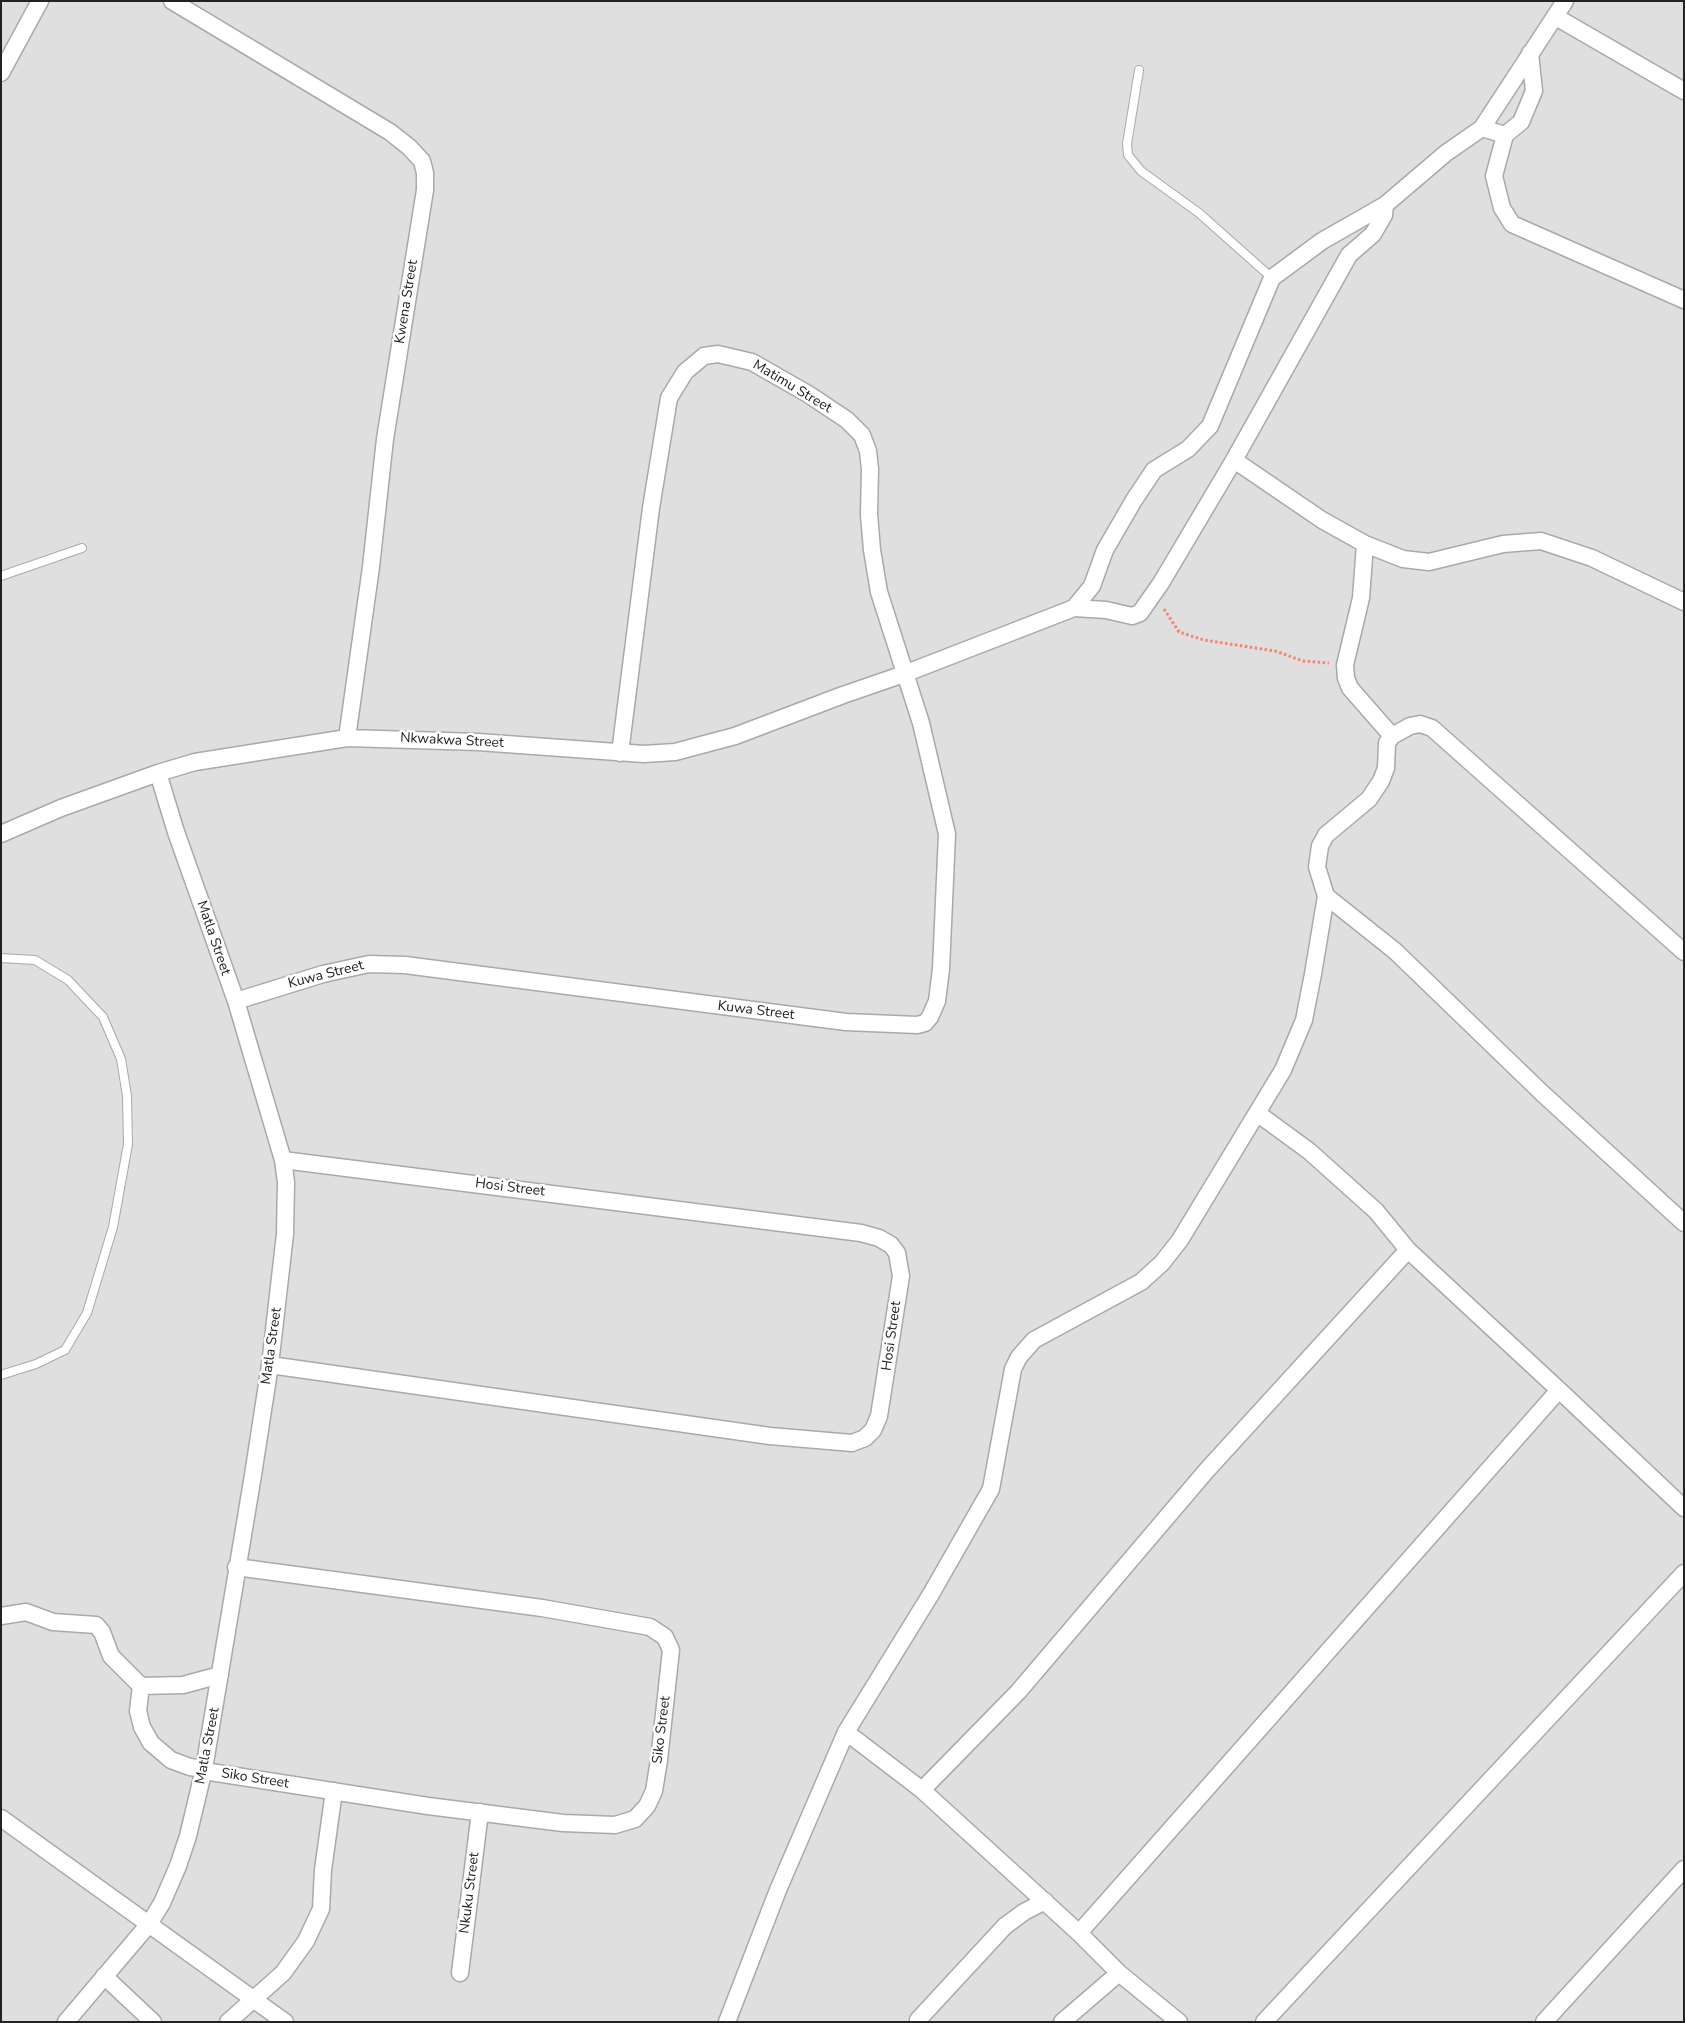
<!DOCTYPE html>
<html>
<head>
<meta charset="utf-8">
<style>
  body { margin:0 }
  #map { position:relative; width:1685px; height:2023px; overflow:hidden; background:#f2efe9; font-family:"Nunito Sans",sans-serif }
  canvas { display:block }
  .frame { position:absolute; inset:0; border:2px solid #222; pointer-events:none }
</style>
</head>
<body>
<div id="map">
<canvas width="1685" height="2023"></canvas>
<div class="frame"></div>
</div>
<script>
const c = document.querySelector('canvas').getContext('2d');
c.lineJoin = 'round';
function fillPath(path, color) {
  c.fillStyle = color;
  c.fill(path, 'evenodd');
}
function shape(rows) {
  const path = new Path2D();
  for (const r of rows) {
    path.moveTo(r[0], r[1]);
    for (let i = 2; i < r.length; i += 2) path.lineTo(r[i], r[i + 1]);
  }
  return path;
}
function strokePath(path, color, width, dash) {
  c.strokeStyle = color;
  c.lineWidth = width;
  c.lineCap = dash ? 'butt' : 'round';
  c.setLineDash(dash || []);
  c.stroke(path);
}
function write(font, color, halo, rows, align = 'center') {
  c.font = font + ' "Nunito Sans",sans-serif';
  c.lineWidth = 5;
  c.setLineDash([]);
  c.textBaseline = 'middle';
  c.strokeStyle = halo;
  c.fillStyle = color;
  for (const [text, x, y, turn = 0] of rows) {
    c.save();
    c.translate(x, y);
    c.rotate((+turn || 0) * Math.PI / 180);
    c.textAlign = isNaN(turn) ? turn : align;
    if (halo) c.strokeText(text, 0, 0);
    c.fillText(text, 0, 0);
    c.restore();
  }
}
fillPath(shape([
  [1,1,1684,1,1684,2022,1,2022]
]), '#e0dfdf');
const lane = shape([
  [1139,70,1127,144,1128,155,1141,171,1199,213,1272,278],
  [1,576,82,548],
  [1,958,35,960,68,980,103,1017,121,1059,127,1096,128,1144,113,1227,87,1313,65,1350,36,1364,1,1375]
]);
const street = shape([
  [172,1,390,132,409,147,422,161,425,173,425,190,385,439,371,567,347,738],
  [1556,17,1684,91],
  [1,73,40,1],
  [1482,128,1505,135,1494,176,1502,208,1512,224,1684,300],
  [1505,135,1521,122,1534,91,1530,53],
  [1234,460,1322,520,1365,544,1403,559,1429,562,1503,544,1541,541,1592,558,1684,602],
  [1365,544,1361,598,1345,665,1346,678,1350,688,1392,736],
  [1074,608,1092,586,1105,550,1134,500,1154,470,1188,449,1210,426,1272,278,1322,241,1385,205],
  [1,834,61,808,158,773,195,762,347,738,478,742,644,754,675,752,735,736,843,695,904,674,1074,608,1106,610,1132,616,1140,613,1161,583,1234,460,1349,255,1373,234,1384,215,1385,205,1446,153,1482,128,1565,1],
  [1326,896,1395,951,1542,1093,1684,1223],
  [236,1001,323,974,369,964,405,965,846,1022,917,1025,925,1023,930,1017,937,1001,941,969,947,834,921,723,879,592,872,550,869,514,870,469,868,451,862,435,847,420,808,394,752,362,718,354,704,356,685,372,669,398,651,508,620,753],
  [270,1365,770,1436,852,1443,865,1438,873,1430,879,1416,901,1276,897,1253,891,1245,879,1238,861,1233,283,1160],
  [1559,1390,1684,1508],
  [1,1616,26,1612,53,1622,96,1625,102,1632,111,1656,141,1686,183,1685,220,1675],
  [141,1686,138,1711,142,1727,151,1743,171,1760,190,1767,204,1769],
  [846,1732,931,1594,991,1489,1013,1369,1019,1357,1034,1340,1141,1282,1162,1263,1180,1240,1283,1070,1304,1020,1313,974,1326,896,1317,867,1320,846,1326,835,1369,799,1381,781,1386,768,1387,743,1392,736,1410,726,1420,724,1432,728,1684,952],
  [204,1771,428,1806,563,1823,615,1825,635,1819,647,1806,654,1791,659,1760,671,1650,665,1637,650,1627,542,1608,236,1567],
  [922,1790,1018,1692,1207,1470,1408,1250],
  [1,1818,285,2022],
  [1079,1933,1559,1390,1408,1250,1376,1211,1309,1151,1257,1113],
  [460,1973,480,1812],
  [104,1976,153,2022],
  [918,2020,1005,1926,1024,1912,1045,1901],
  [66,2022,149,1924,162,1903,178,1866,188,1836,204,1769,253,1475,270,1365,285,1234,286,1182,283,1160,236,1001,176,832,158,773],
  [228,2022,283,1973,306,1941,321,1909,323,1870,334,1791],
  [727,2022,778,1890,846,1732,922,1790,1079,1933,1119,1973,1179,2022],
  [1062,2022,1119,1973],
  [1264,2022,1684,1573],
  [1544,2022,1684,1869]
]);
strokePath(lane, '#a9a9a9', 10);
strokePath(street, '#a9a9a9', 19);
strokePath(shape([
  [1164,609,1179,632,1204,640,1275,651,1303,661,1329,663]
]), '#fa8072', 3, [2.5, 2.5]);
strokePath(lane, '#fff', 8);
strokePath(street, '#fff', 16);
write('14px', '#222', '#fff', [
  ["Kwena Street",407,302,-81],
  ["Matimu Street",792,387,31],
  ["Nkwakwa Street",452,741,3],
  ["Matla Street",213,938,71],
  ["Kuwa Street",326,975,-14],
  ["Kuwa Street",756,1011,7],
  ["Hosi Street",510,1188,7],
  ["Hosi Street",892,1336,-82],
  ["Matla Street",272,1346,-82],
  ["Siko Street",662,1730,-83],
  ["Matla Street",208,1746,-79],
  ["Siko Street",255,1779,9],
  ["Nkuku Street",470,1893,-83]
]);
</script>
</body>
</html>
